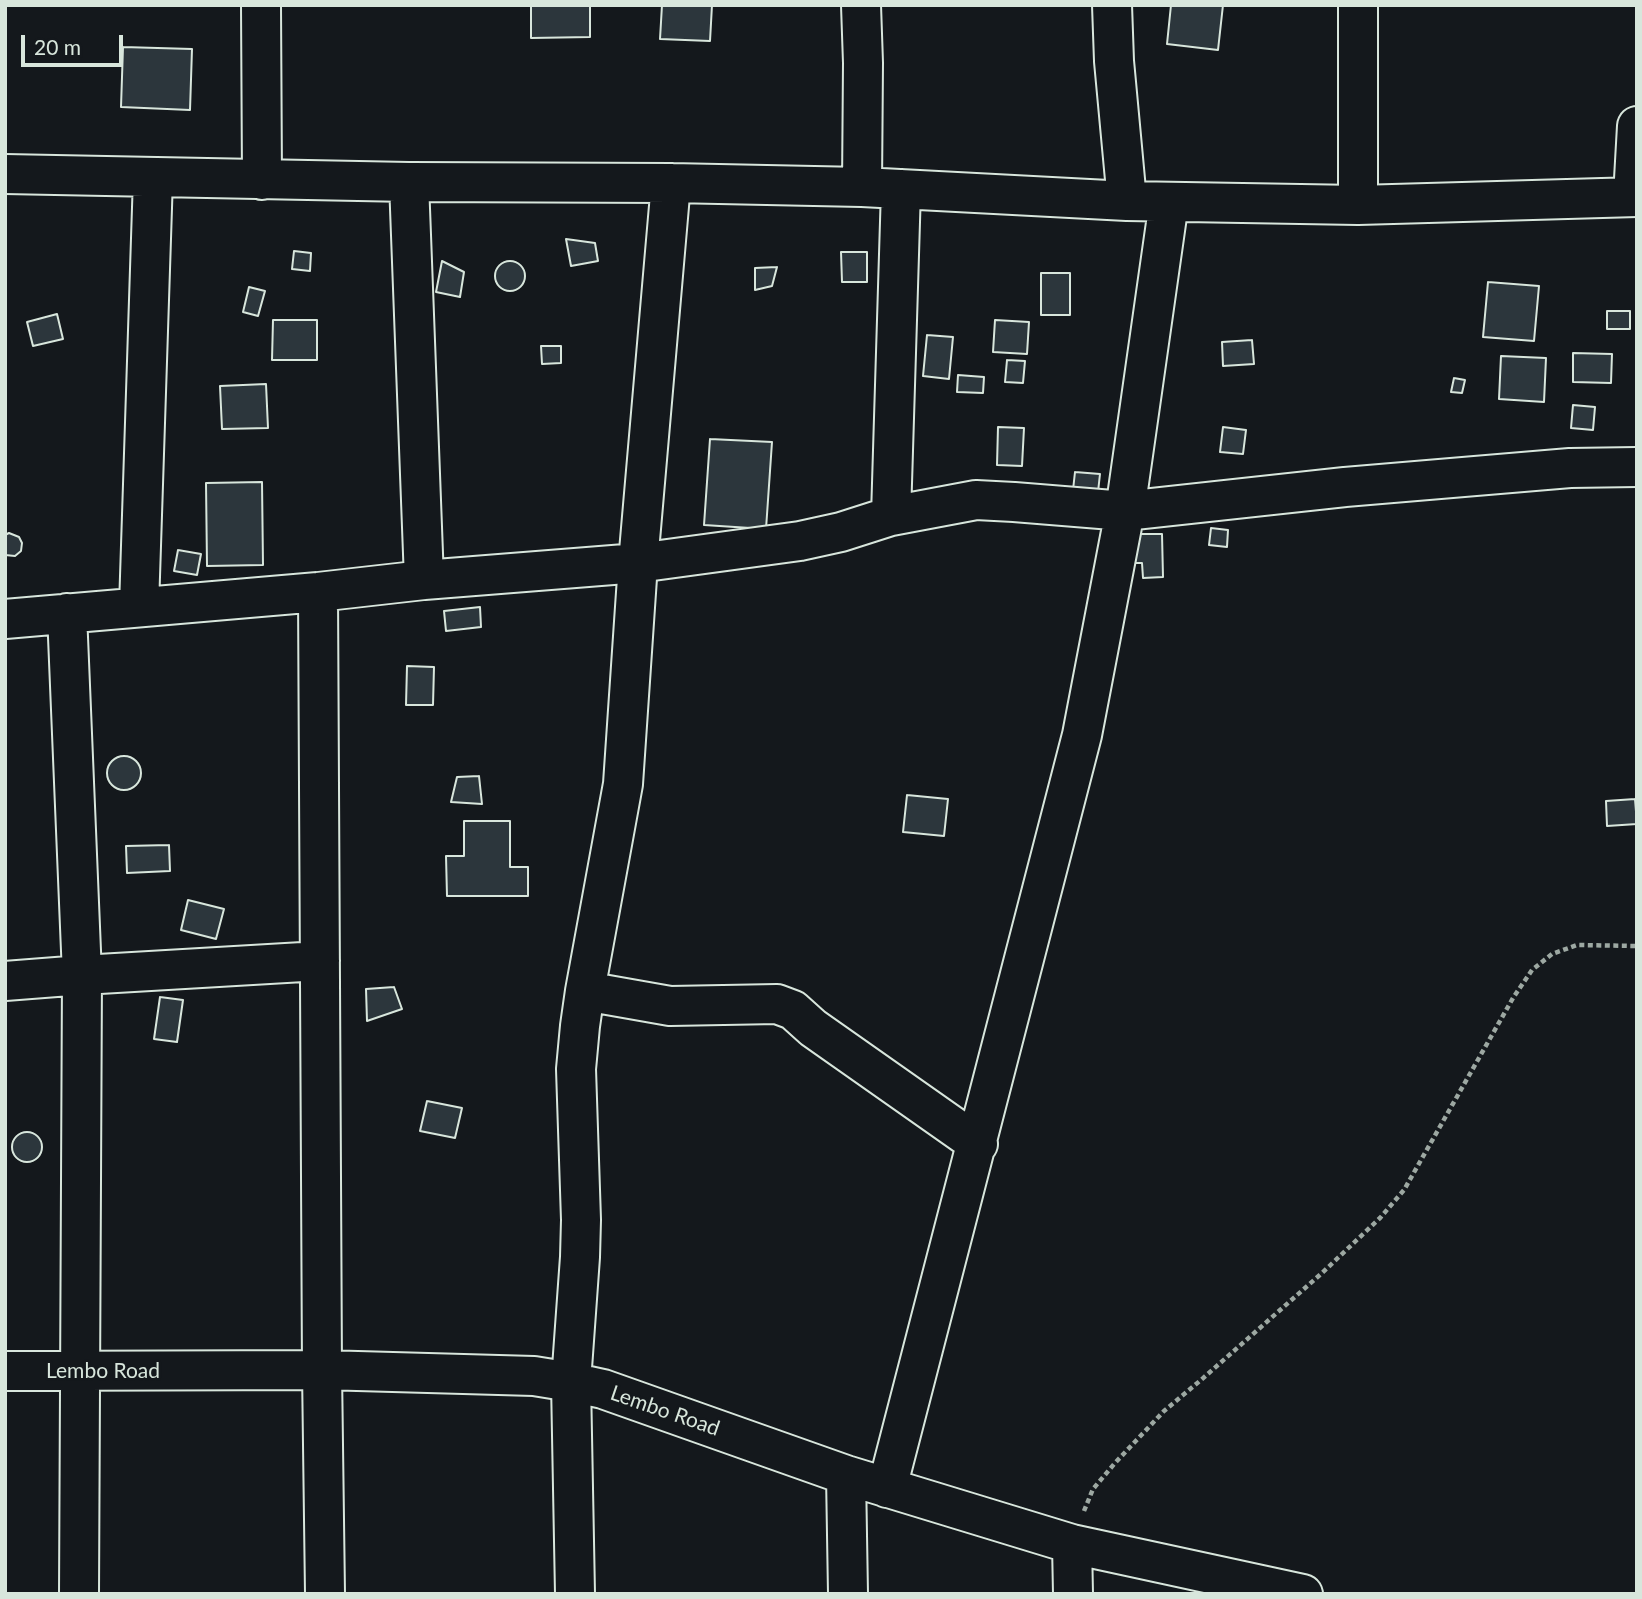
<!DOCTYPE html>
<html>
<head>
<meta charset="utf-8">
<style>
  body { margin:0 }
  #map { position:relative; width:1642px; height:1599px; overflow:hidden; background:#14181c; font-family:Lato,sans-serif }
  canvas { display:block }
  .frame { position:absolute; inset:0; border:7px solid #d8e6dc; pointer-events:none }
  .scale { position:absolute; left:21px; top:35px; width:102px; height:32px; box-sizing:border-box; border:4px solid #d8e6dc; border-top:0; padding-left:9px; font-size:21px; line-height:24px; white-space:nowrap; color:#d8e6dc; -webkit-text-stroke:5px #14181c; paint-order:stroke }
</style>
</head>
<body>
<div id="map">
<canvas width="1642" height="1599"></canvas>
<div class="frame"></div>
<div class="scale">20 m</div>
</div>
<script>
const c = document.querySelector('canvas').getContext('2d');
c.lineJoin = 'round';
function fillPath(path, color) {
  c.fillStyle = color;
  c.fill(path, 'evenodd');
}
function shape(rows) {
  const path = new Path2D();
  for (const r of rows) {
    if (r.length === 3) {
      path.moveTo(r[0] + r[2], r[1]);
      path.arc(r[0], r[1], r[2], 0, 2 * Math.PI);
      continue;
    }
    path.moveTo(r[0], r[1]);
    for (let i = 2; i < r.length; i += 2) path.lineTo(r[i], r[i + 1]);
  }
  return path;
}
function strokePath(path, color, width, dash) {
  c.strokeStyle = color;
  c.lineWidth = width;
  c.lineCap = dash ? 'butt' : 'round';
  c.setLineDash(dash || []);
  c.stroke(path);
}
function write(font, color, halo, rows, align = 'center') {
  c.font = font + ' Lato,sans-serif';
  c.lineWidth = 5;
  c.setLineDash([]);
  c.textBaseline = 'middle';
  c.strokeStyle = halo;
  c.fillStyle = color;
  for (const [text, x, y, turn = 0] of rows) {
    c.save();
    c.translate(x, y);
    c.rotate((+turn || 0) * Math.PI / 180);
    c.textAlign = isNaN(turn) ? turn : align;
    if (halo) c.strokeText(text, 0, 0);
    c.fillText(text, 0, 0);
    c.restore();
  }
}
const building = shape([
  [531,5,590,5,590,37,531,38,531,5],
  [662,5,712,5,710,41,660,39,662,5],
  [1171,5,1223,5,1218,50,1167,44,1171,5],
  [123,47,192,49,190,110,121,107,123,47],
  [566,239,595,243,598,261,571,266,566,239],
  [294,251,311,253,310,271,292,269,294,251],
  [841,252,867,252,867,282,842,282,841,252],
  [442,261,464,272,460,297,436,292,442,261],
  [510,276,15],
  [777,267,772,286,755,290,755,268,777,267],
  [1041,273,1070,273,1070,315,1041,315,1041,273],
  [1488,282,1539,286,1534,341,1483,337,1488,282],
  [249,287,265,291,258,316,243,312,249,287],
  [1607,311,1630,311,1630,329,1607,329,1607,311],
  [57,314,63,339,33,346,27,322,57,314],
  [273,320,317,320,317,360,272,360,273,320],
  [995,320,1029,322,1027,354,993,352,995,320],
  [927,335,953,337,949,379,923,376,927,335],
  [1252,340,1254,364,1223,366,1222,342,1252,340],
  [541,346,561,346,561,363,542,364,541,346],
  [1573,353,1612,354,1611,383,1573,382,1573,353],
  [1501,356,1546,358,1544,402,1499,399,1501,356],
  [1007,360,1025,361,1023,383,1005,382,1007,360],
  [958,375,984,377,983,393,957,392,958,375],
  [1454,378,1465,380,1462,393,1451,392,1454,378],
  [266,384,268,428,222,429,220,386,266,384],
  [1573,405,1595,407,1593,430,1571,428,1573,405],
  [998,427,1024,428,1022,466,997,465,998,427],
  [1223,427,1246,430,1243,454,1220,452,1223,427],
  [710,439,772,442,766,529,704,525,710,439],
  [1075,472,1100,474,1098,492,1073,490,1075,472],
  [262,482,263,565,207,566,206,483,262,482],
  [1211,528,1228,530,1227,547,1209,545,1211,528],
  [9,533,19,537,22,543,21,551,15,556,5,555,5,535,9,533],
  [1127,534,1162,534,1163,577,1143,578,1142,563,1128,563,1127,534],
  [178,550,201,554,197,575,174,571,178,550],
  [480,607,481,627,446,631,444,611,480,607],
  [407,666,434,667,433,705,406,705,407,666],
  [124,773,17],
  [479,776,482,804,451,802,457,777,479,776],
  [907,795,948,799,944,836,903,832,907,795],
  [1635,799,1637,824,1607,826,1606,801,1635,799],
  [464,821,510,821,510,867,528,867,528,896,447,896,446,856,464,856,464,821],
  [169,845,170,871,127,873,126,846,169,845],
  [188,900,224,909,216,939,181,930,188,900],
  [394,987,402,1009,367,1021,366,989,394,987],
  [160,997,183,1000,177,1042,154,1039,160,997],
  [427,1101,462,1108,455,1138,420,1131,427,1101],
  [27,1147,15]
]);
fillPath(building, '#2c363c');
strokePath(building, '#d8e6dc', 2);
const minor = shape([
  [261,5,262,180],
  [861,5,863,63,862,187],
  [1112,5,1114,61,1127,201],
  [5,174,409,182,671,183,862,187,1127,201,1358,205,1637,197],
  [409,182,424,580],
  [1633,197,1637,126],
  [1358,205,1358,5],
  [891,516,901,189],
  [318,592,322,1370,325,1594],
  [139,607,153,177],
  [67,613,82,975,79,1594],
  [5,619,318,592,424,580,638,563,800,541,841,532,891,516,976,500,1014,502,1125,511,1345,487,1570,468,1637,467],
  [5,981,82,975,320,961],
  [585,991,670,1006,777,1004,793,1010,813,1028,978,1144],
  [5,1371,322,1370,534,1376,571,1382,603,1389,846,1475,1072,1544,1303,1594],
  [846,1475,848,1594],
  [887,1488,1082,735,1125,511,1169,202],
  [1072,1544,1073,1594],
  [575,1594,571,1382,580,1257,581,1220,576,1069,580,1026,585,991,623,784,638,563,671,183]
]);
strokePath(minor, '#d8e6dc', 42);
strokePath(shape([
  [1084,1511,1093,1489,1115,1463,1164,1411,1201,1380,1322,1273,1380,1218,1404,1190,1513,998,1532,970,1552,954,1577,945,1637,946]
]), '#9da8a2', 4.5, [5, 3.5]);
strokePath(minor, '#14181c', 38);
write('21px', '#d8e6dc', '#14181c', [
  ["Lembo Road",103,1371],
  ["Lembo Road",665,1411,19]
]);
</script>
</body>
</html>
